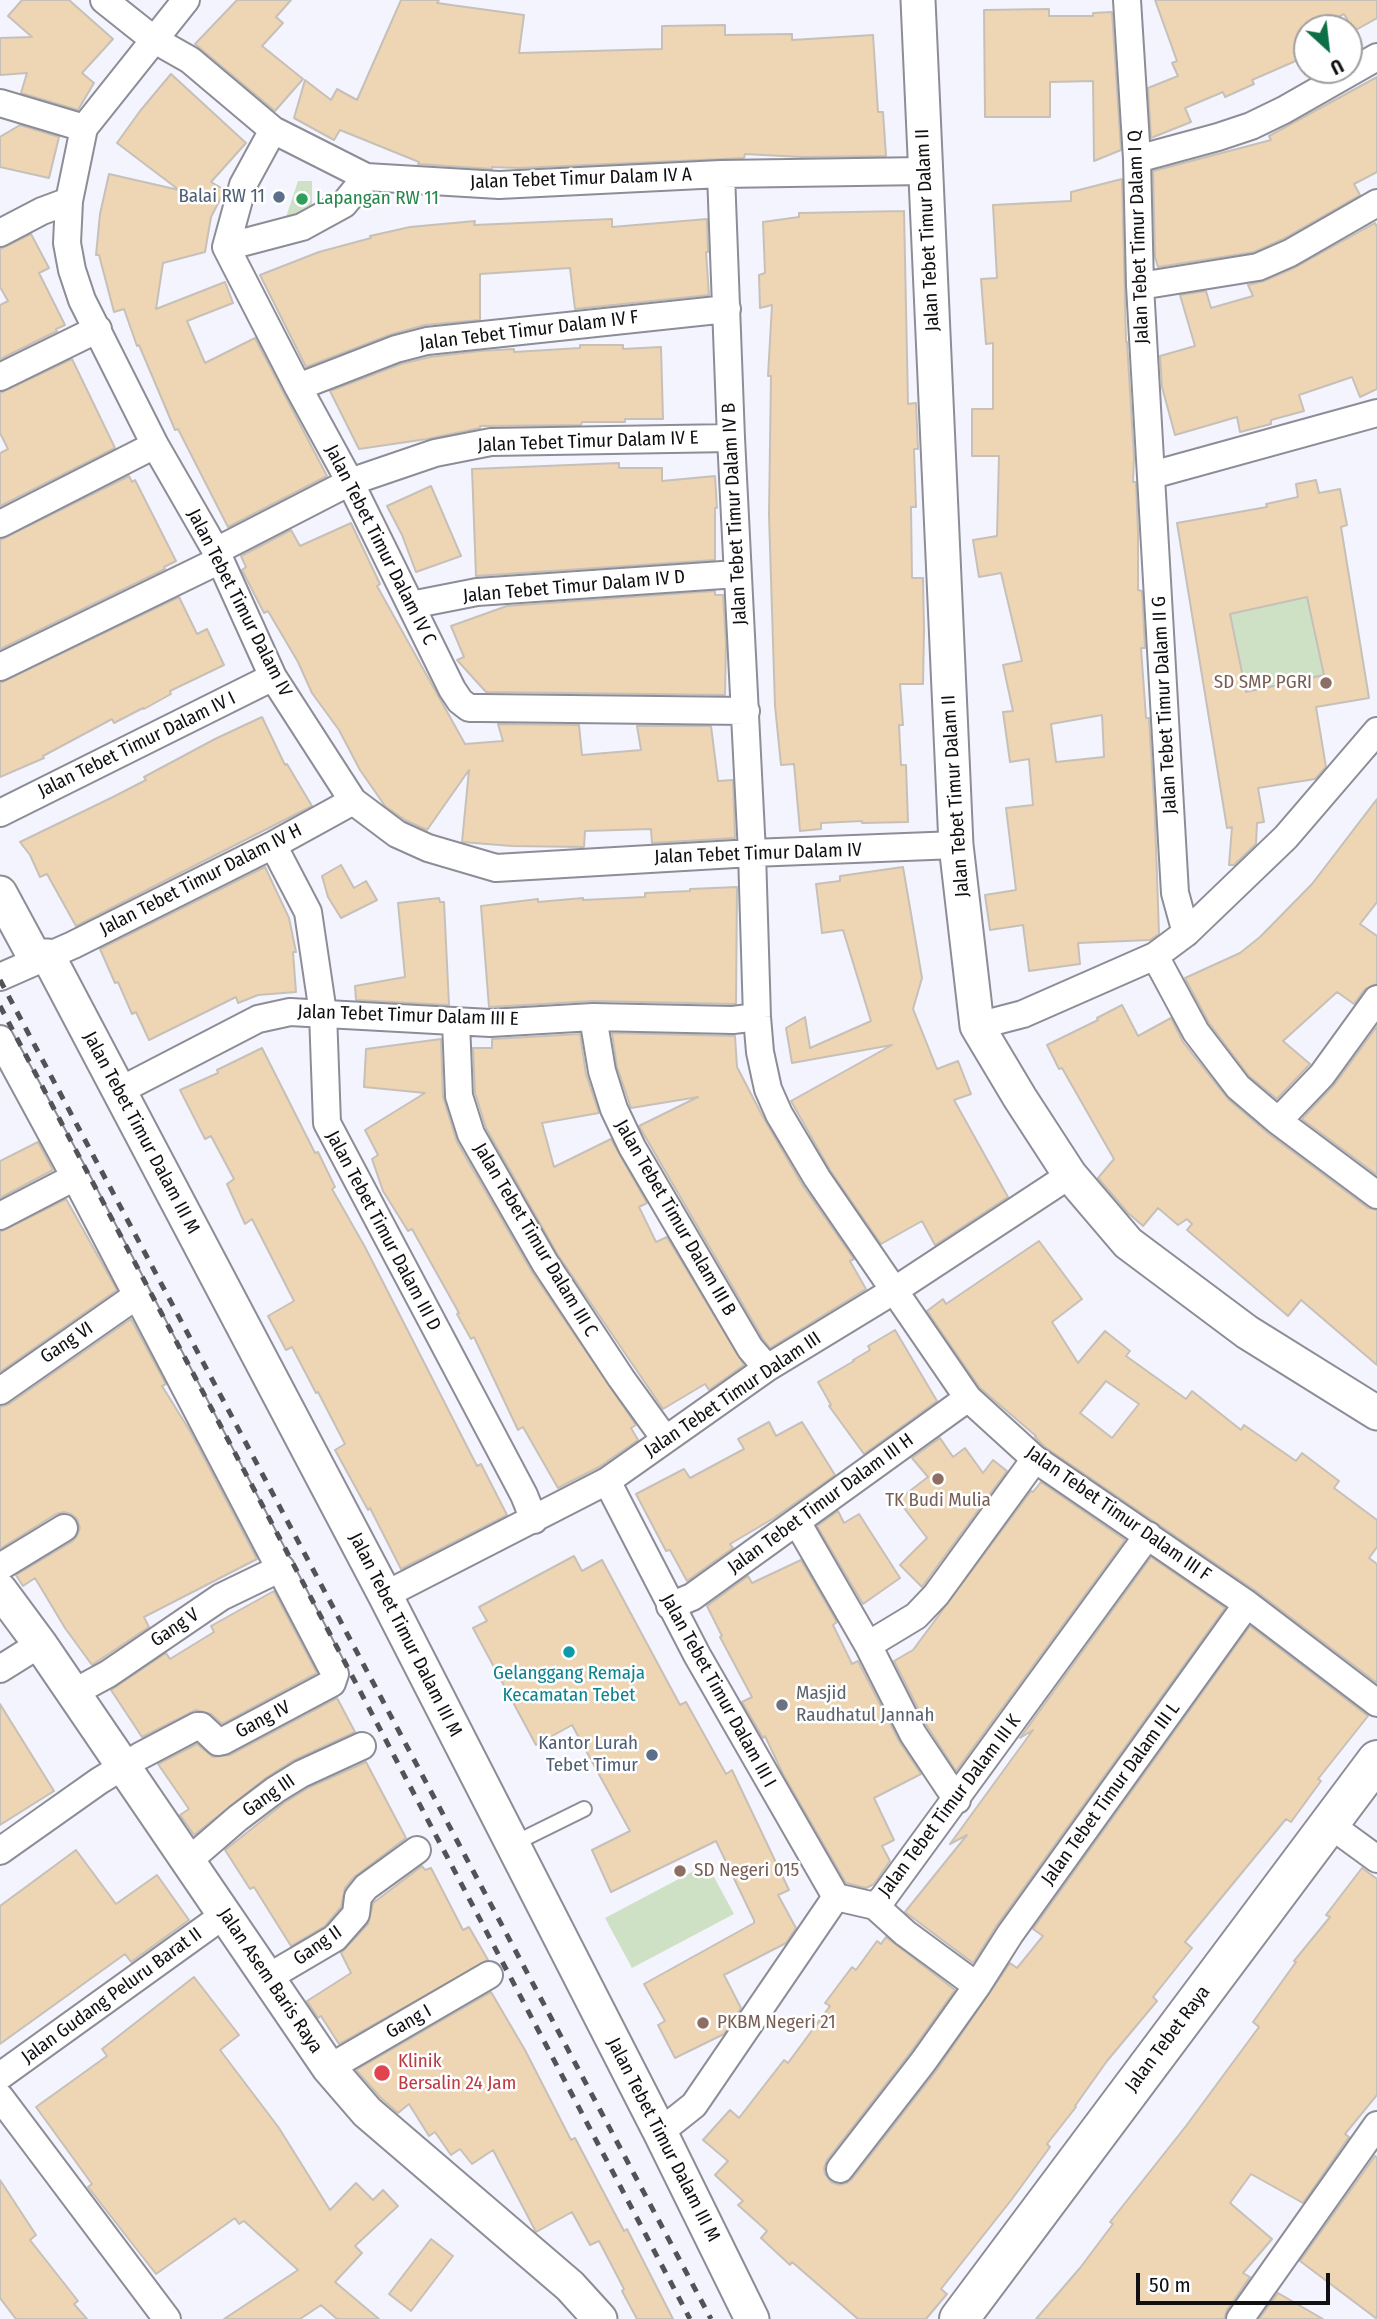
<!DOCTYPE html>
<html>
<head>
<meta charset="utf-8">
<style>
  body { margin:0 }
  #map { position:relative; width:1377px; height:2319px; overflow:hidden; background:#f4f4fe; font-family:"Fira Sans Condensed",sans-serif }
  canvas { display:block }
  .north { position:absolute; left:1293px; top:14px; width:70px; height:70px; box-sizing:border-box; background:#fff; border:2px solid #9f9fa1; border-radius:50%; rotate:153deg; font-size:19px; font-weight:700; line-height:28px; text-align:center; color:#101013 }
  .north::after { content:''; display:block; margin:auto; width:24px; height:32px; background:#0d6f45; clip-path:polygon(50% 0,100% 100%,50% 72%,0 100%) }
  .scale { position:absolute; left:1136px; top:2273px; width:194px; height:32px; box-sizing:border-box; border:4px solid #101013; border-top:0; padding-left:9px; font-size:21px; line-height:24px; white-space:nowrap; color:#101013; -webkit-text-stroke:5px #fff; paint-order:stroke }
</style>
</head>
<body>
<div id="map">
<canvas width="1377" height="2319"></canvas>
<div class="north">U</div>
<div class="scale">50 m</div>
</div>
<script>
const c = document.querySelector('canvas').getContext('2d');
c.lineJoin = 'round';
function fillPath(path, color) {
  c.fillStyle = color;
  c.fill(path, 'evenodd');
}
function shape(rows) {
  const path = new Path2D();
  for (const r of rows) {
    path.moveTo(r[0], r[1]);
    for (let i = 2; i < r.length; i += 2) path.lineTo(r[i], r[i + 1]);
  }
  return path;
}
function strokePath(path, color, width, dash) {
  c.strokeStyle = color;
  c.lineWidth = width;
  c.lineCap = dash ? 'butt' : 'round';
  c.setLineDash(dash || []);
  c.stroke(path);
}
function write(font, color, halo, rows, align = 'center') {
  c.font = font + ' "Fira Sans Condensed",sans-serif';
  c.lineWidth = 5;
  c.setLineDash([]);
  c.textBaseline = 'middle';
  c.strokeStyle = halo;
  c.fillStyle = color;
  for (const [text, x, y, turn = 0] of rows) {
    c.save();
    c.translate(x, y);
    c.rotate((+turn || 0) * Math.PI / 180);
    c.textAlign = isNaN(turn) ? turn : align;
    if (halo) c.strokeText(text, 0, 0);
    c.fillText(text, 0, 0);
    c.restore();
  }
}
fillPath(shape([
  [298,181,312,181,312,216,285,220],
  [1307,597,1324,675,1246,692,1230,614],
  [707,1864,734,1914,632,1968,605,1918]
]), '#cfe1c5');
const building = shape([
  [22,0,69,0,113,39,82,73,94,83,78,110,21,93,27,73,0,75,0,38,32,37,8,16,22,0],
  [237,0,291,0,276,17,283,23,262,46,303,79,275,111,195,44,237,0],
  [401,0,439,0,437,3,524,15,519,53,662,49,662,26,725,25,725,35,792,34,792,40,873,35,878,112,883,112,886,156,801,157,745,154,744,158,519,168,492,167,492,169,418,164,419,162,340,130,334,140,294,118,305,80,331,100,337,89,357,100,401,0],
  [1155,0,1377,0,1377,18,1354,31,1344,14,1317,28,1307,28,1307,56,1252,80,1254,84,1225,97,1223,92,1185,108,1191,122,1151,138,1148,88,1178,76,1172,63,1177,61,1155,0],
  [1049,9,1049,16,1093,16,1093,13,1112,12,1121,150,1094,161,1093,81,1050,82,1050,117,985,117,984,10,1049,9],
  [171,74,246,143,211,182,225,190,211,217,205,252,163,263,156,309,225,282,233,303,187,321,205,363,255,338,327,476,228,527,178,429,175,430,139,345,137,346,124,309,114,312,99,255,96,255,100,214,109,174,179,190,117,143,140,111,171,74],
  [1377,77,1377,172,1354,184,1360,195,1283,239,1254,252,1158,267,1155,257,1153,171,1271,140,1269,136,1377,77],
  [20,125,59,137,49,178,0,167,0,137,20,125],
  [1122,179,1126,342,1127,342,1134,457,1133,482,1136,482,1138,531,1138,590,1142,591,1145,648,1141,648,1146,718,1149,718,1155,819,1159,934,1150,940,1078,943,1080,964,1029,971,1023,925,990,930,985,895,1016,890,1006,808,1033,805,1029,759,1010,762,1003,712,1013,711,1003,665,1022,661,1001,573,979,577,973,540,997,536,999,456,972,456,972,409,993,409,993,343,986,344,981,279,997,278,993,205,1071,201,1071,192,1122,179],
  [1102,715,1104,757,1056,762,1051,724,1102,715],
  [904,211,908,404,916,403,918,449,914,449,916,507,911,507,912,578,923,578,924,630,923,684,900,684,903,725,899,725,901,765,906,765,908,822,862,823,862,821,821,823,821,829,800,831,794,764,781,765,775,706,769,515,771,376,768,376,772,305,760,308,759,275,765,273,763,222,799,217,799,213,904,211],
  [612,219,612,227,707,219,708,252,706,252,709,295,575,309,570,268,480,274,480,320,425,325,392,334,306,367,260,275,319,252,371,238,370,236,410,227,475,221,474,225,612,219],
  [1375,223,1377,227,1377,389,1360,397,1352,377,1299,395,1304,411,1271,420,1271,424,1240,432,1237,417,1175,435,1162,387,1160,356,1195,346,1180,295,1206,291,1211,308,1253,296,1248,285,1264,281,1296,267,1375,223],
  [31,234,49,268,39,273,65,325,56,329,57,331,0,359,0,305,8,301,0,287,0,249,31,234],
  [580,345,623,345,623,349,661,347,663,419,625,419,625,422,582,422,581,425,480,426,480,428,427,439,359,449,330,391,401,364,430,357,480,351,514,349,514,352,580,348,580,345],
  [72,359,115,448,0,506,0,453,8,449,0,433,0,393,72,359],
  [619,463,619,468,662,468,662,481,715,476,717,508,715,508,715,560,476,576,472,469,619,463],
  [129,476,132,482,135,480,176,561,164,567,165,569,0,649,0,540,129,476],
  [1316,480,1319,493,1340,489,1347,525,1341,527,1369,698,1316,707,1326,767,1315,779,1258,788,1264,822,1257,823,1256,844,1234,865,1229,865,1232,827,1227,828,1177,523,1267,507,1266,504,1298,497,1296,484,1316,480],
  [1307,597,1324,675,1246,692,1230,614,1307,597],
  [431,486,461,556,416,572,402,535,387,506,431,486],
  [351,523,380,584,377,586,465,744,503,741,498,724,579,725,582,755,641,750,637,726,711,726,718,781,733,780,735,838,652,843,651,829,585,831,584,847,512,846,462,842,469,770,427,830,405,820,385,806,360,770,339,730,312,693,298,662,268,611,264,613,242,570,246,567,241,556,291,530,300,546,351,523],
  [715,591,715,595,723,595,726,644,725,695,486,692,457,660,464,657,451,626,507,606,715,591],
  [179,597,197,634,207,629,224,665,170,691,171,694,144,709,143,708,114,723,112,719,43,756,44,758,0,777,0,683,179,597],
  [262,717,285,765,287,764,312,806,76,926,47,874,40,877,30,855,20,842,113,797,146,780,144,777,215,739,262,717],
  [1377,799,1377,902,1360,924,1377,936,1377,984,1365,989,1354,1004,1337,992,1283,1041,1310,1064,1277,1099,1249,1076,1209,1023,1185,978,1240,953,1260,937,1312,884,1377,799],
  [341,865,354,888,366,881,377,900,341,918,328,897,322,876,341,865],
  [265,867,289,918,296,952,293,952,296,992,258,995,238,1003,236,997,149,1040,136,1012,132,1014,118,982,115,983,100,949,265,867],
  [903,867,922,978,913,1009,937,1069,958,1061,971,1094,954,1100,1008,1197,935,1245,922,1221,881,1244,830,1170,791,1101,892,1045,792,1063,786,1028,805,1017,810,1048,871,1021,843,930,822,933,816,884,840,881,840,876,903,867],
  [737,887,736,1004,593,1001,489,1007,481,906,538,899,538,902,583,898,583,900,645,897,645,893,690,891,690,889,737,887],
  [439,898,440,902,444,902,449,1005,356,1000,355,986,405,977,398,903,439,898],
  [1122,1005,1138,1036,1171,1018,1183,1042,1228,1099,1269,1134,1368,1208,1377,1210,1377,1365,1301,1300,1288,1316,1187,1230,1192,1224,1187,1219,1178,1225,1158,1208,1143,1226,1128,1213,1098,1178,1114,1159,1062,1068,1059,1069,1047,1045,1098,1020,1097,1018,1122,1005],
  [1377,1026,1377,1175,1302,1119,1335,1084,1377,1026],
  [612,1033,735,1036,737,1067,763,1117,803,1186,854,1259,850,1261,866,1289,770,1348,763,1339,639,1126,698,1097,631,1108,617,1067,612,1033],
  [580,1034,586,1074,599,1113,542,1123,554,1167,611,1139,647,1203,639,1207,656,1242,667,1237,744,1365,709,1390,705,1384,663,1409,558,1255,486,1128,475,1093,473,1048,492,1048,492,1039,580,1034],
  [441,1039,443,1097,457,1142,532,1272,636,1425,631,1428,638,1440,599,1467,558,1488,523,1427,518,1430,474,1337,471,1339,457,1314,459,1313,412,1229,408,1231,383,1191,372,1159,378,1155,365,1130,425,1093,364,1087,366,1049,441,1039],
  [262,1048,315,1153,318,1152,335,1187,332,1189,365,1247,477,1466,481,1464,507,1515,401,1569,370,1508,368,1510,335,1450,345,1444,318,1392,316,1393,292,1347,286,1350,268,1316,294,1301,252,1219,245,1224,227,1184,234,1179,211,1136,205,1139,180,1090,218,1073,217,1070,262,1048],
  [38,1142,53,1170,0,1198,0,1161,38,1142],
  [66,1199,117,1290,0,1372,0,1232,66,1199],
  [1039,1241,1082,1299,1052,1322,1078,1363,1105,1331,1130,1351,1126,1356,1186,1399,1192,1391,1241,1430,1244,1425,1296,1461,1302,1453,1339,1481,1334,1488,1377,1520,1377,1547,1369,1558,1377,1564,1377,1683,1256,1591,1045,1447,1035,1437,1036,1436,980,1388,927,1311,943,1299,946,1304,1039,1241],
  [1106,1381,1139,1404,1112,1438,1080,1413,1106,1381],
  [131,1319,166,1384,162,1386,190,1431,257,1559,144,1617,149,1627,92,1665,65,1628,35,1578,23,1586,16,1575,73,1541,77,1536,80,1528,77,1519,71,1514,64,1512,56,1514,0,1549,0,1407,9,1404,131,1319],
  [895,1330,937,1401,864,1454,829,1406,831,1405,818,1382,854,1361,853,1360,870,1350,868,1346,895,1330],
  [769,1422,776,1436,802,1422,835,1475,774,1518,730,1544,733,1548,687,1581,670,1550,666,1551,636,1494,684,1469,690,1478,744,1449,738,1439,769,1422],
  [940,1438,953,1457,965,1448,983,1473,993,1460,1007,1471,922,1587,900,1565,927,1538,898,1500,928,1477,912,1458,940,1438],
  [1041,1482,1125,1540,956,1771,927,1726,894,1661,913,1650,1031,1491,1033,1492,1041,1482],
  [838,1511,844,1523,859,1514,900,1578,863,1604,817,1526,838,1511],
  [574,1556,582,1571,602,1560,680,1705,686,1702,726,1774,732,1770,789,1890,778,1895,796,1928,786,1943,724,1975,741,2008,724,2034,675,2058,658,2025,665,2021,644,1984,754,1923,754,1920,716,1841,611,1892,592,1850,630,1831,572,1725,536,1745,473,1628,487,1621,479,1607,574,1556],
  [1151,1557,1225,1608,997,1925,973,1963,905,1912,967,1835,950,1844,1033,1730,1020,1738,1151,1557],
  [801,1560,837,1622,833,1625,852,1664,858,1661,899,1741,921,1774,874,1798,894,1840,882,1846,890,1861,874,1884,866,1888,846,1883,783,1774,765,1736,763,1738,742,1702,752,1697,720,1637,722,1636,707,1606,748,1576,752,1583,801,1560],
  [274,1591,317,1673,222,1724,211,1714,196,1710,142,1737,111,1690,166,1653,170,1659,214,1632,211,1626,274,1591],
  [1250,1626,1368,1716,1318,1779,1321,1781,1291,1822,1286,1819,1185,1942,1192,1948,1153,1997,1157,2001,1107,2061,1075,2106,1076,2107,1047,2144,1050,2147,1012,2199,941,2289,947,2294,926,2319,858,2319,792,2262,790,2265,761,2238,767,2231,738,2205,743,2201,715,2175,728,2161,703,2140,730,2110,739,2118,784,2060,788,2063,830,2006,825,2003,852,1967,856,1970,877,1941,881,1944,886,1937,955,1990,910,2053,827,2160,824,2168,825,2174,831,2182,839,2185,847,2183,852,2179,936,2071,1010,1963,1017,1968,1043,1936,1033,1929,1250,1626],
  [337,1698,355,1732,294,1760,267,1777,194,1835,180,1815,189,1809,158,1764,197,1744,213,1757,230,1755,337,1698],
  [0,1704,54,1791,0,1825,0,1704],
  [366,1762,406,1838,354,1877,345,1888,341,1907,325,1926,291,1946,254,1887,250,1889,225,1850,284,1803,308,1788,366,1762],
  [76,1850,116,1904,157,1875,189,1920,131,1962,125,1954,0,2044,0,1906,76,1850],
  [422,1866,425,1870,431,1868,463,1930,469,1927,488,1960,339,2044,321,2016,318,2018,307,2001,351,1973,341,1953,368,1924,373,1903,422,1866],
  [1362,1868,1377,1879,1377,2095,1345,2134,1349,2137,1303,2203,1251,2174,1230,2203,1272,2239,1243,2273,1250,2277,1227,2310,1224,2319,1036,2319,1080,2268,1113,2224,1110,2222,1186,2126,1259,2027,1253,2022,1296,1962,1294,1961,1330,1917,1326,1915,1362,1868],
  [194,1977,239,2035,220,2050,279,2128,330,2210,356,2183,373,2200,383,2190,398,2206,355,2246,362,2253,335,2282,379,2319,337,2319,321,2305,300,2319,224,2319,298,2270,244,2221,239,2224,235,2218,156,2274,88,2187,92,2184,36,2107,107,2056,102,2049,194,1977],
  [491,1992,525,2050,571,2140,575,2138,624,2231,627,2229,673,2319,637,2319,622,2291,624,2289,599,2241,590,2245,572,2212,536,2232,493,2150,472,2164,460,2149,451,2155,435,2132,429,2136,409,2104,398,2113,381,2098,356,2070,491,1992],
  [1375,2156,1377,2157,1377,2319,1300,2261,1375,2156],
  [0,2180,36,2235,30,2240,78,2301,74,2304,87,2319,16,2319,0,2298,0,2180],
  [431,2239,453,2256,411,2311,389,2294,431,2239],
  [1278,2293,1323,2319,1259,2319,1278,2293]
]);
fillPath(building, '#eed5b3');
strokePath(building, '#c7c0b8', 2);
const service = shape([
  [513,1844,584,1809]
]);
const minor = shape([
  [104,0,153,39,190,60,273,130,366,177,499,185,721,174,925,171],
  [186,0,84,128,69,201,67,243,72,270,82,300,155,445,216,551,273,677,353,801,397,834,428,848,496,868,752,853,956,845],
  [1127,0,1137,159,1140,286,1175,893,1186,933],
  [0,103,84,128],
  [273,130,243,185,226,247,298,387,350,482,452,689,460,701,469,708,482,708,746,711],
  [1137,159,1218,137,1251,126,1284,110,1377,57],
  [721,174,731,438,752,853,757,1017,760,1052,768,1089,779,1114,817,1178,968,1398,1035,1459,1247,1604,1377,1703],
  [0,233,42,211,69,201],
  [226,247,302,227,344,204,366,177],
  [1140,286,1258,267,1290,253,1377,203],
  [0,377,98,329],
  [298,387,396,349,427,341,727,309],
  [1152,475,1377,413],
  [0,524,155,445],
  [216,551,350,482,435,453,491,442,731,438],
  [411,605,477,592,737,574],
  [0,667,220,560],
  [0,813,273,677],
  [273,845,308,912,323,1013,327,1123,524,1495,534,1520],
  [1155,956,1196,1032,1238,1087,1278,1121,1377,1195],
  [0,977,73,945,273,845,353,801],
  [593,1017,602,1071,614,1109,632,1147,750,1348,767,1368],
  [456,1022,459,1096,471,1134,545,1263,621,1378,665,1439],
  [977,1026,1023,1014,1155,956,1186,933,1286,837,1377,731],
  [0,1039,75,1177,335,1674,332,1683,223,1741,218,1742,201,1726,197,1726,140,1756,99,1781,0,1851],
  [119,1091,258,1019,290,1012,490,1023,593,1017,733,1020,757,1017],
  [1278,1121,1322,1075,1377,999],
  [0,1216,75,1177],
  [0,1391,136,1296],
  [607,1481,697,1655,836,1897],
  [797,1522,868,1645,913,1734,957,1800],
  [0,1567,64,1528],
  [385,1595,607,1481,767,1368,895,1290,1070,1175],
  [670,1606,692,1597,968,1398],
  [868,1645,916,1616,936,1595,1035,1459],
  [0,1669,40,1644],
  [73,1693,108,1674,221,1597,281,1568],
  [1329,1824,1377,1859],
  [187,1862,238,1818,275,1790,301,1774,362,1746],
  [836,1897,875,1906,883,1898,1148,1535],
  [875,1906,905,1933,977,1986],
  [267,1978,335,1938,356,1914,358,1897,366,1887,417,1850],
  [329,2068,489,1975],
  [0,2076,224,1915],
  [0,2097,167,2319],
  [660,2132,694,2105,836,1897],
  [840,2169,923,2062,977,1986,1010,1934,1247,1604],
  [1240,2319,1377,2125]
]);
const tertiary = shape([
  [918,0,956,845,977,1026,1020,1098,1070,1175,1128,1243,1247,1332,1377,1413],
  [0,893,34,956,48,956,385,1595,660,2132,752,2319],
  [0,1590,40,1644,329,2068,367,2112,570,2286,600,2319]
]);
const secondary = shape([
  [959,2319,1377,1760]
]);
strokePath(service, '#8d8d97', 18);
strokePath(minor, '#8d8d97', 30);
strokePath(tertiary, '#8d8d97', 37);
strokePath(secondary, '#8d8d97', 42);
strokePath(service, '#fff', 14);
strokePath(minor, '#fff', 26);
strokePath(tertiary, '#fff', 33);
strokePath(secondary, '#fff', 38);
strokePath(shape([
  [0,980,711,2319],
  [0,1006,690,2319]
]), '#525257', 5, [9, 9]);
for (const [x, y, r, color] of [
  [279,197,7,"#5c6f8a"],
  [302,199,7,"#2e9e5b"],
  [1326,683,7,"#8d6e63"],
  [938,1479,7,"#8d6e63"],
  [569,1652,7,"#0f9aa8"],
  [782,1705,7,"#6b7280"],
  [652,1755,7,"#5c6f8a"],
  [680,1871,7,"#8d6e63"],
  [703,2023,7,"#8d6e63"],
  [382,2073,9,"#e0444e"]
]) {
  const dot = new Path2D();
  dot.arc(x, y, r, 0, 2 * Math.PI);
  c.fillStyle = color;
  c.fill(dot);
  strokePath(dot, '#fff', 2.5);
}
write('19px', '#101013', '#fff', [
  ["Jalan Tebet Timur Dalam IV A",581,179,-2],
  ["Jalan Tebet Timur Dalam II",928,230,-93],
  ["Jalan Tebet Timur Dalam I Q",1139,237,-92],
  ["Jalan Tebet Timur Dalam IV F",529,331,-7],
  ["Jalan Tebet Timur Dalam IV E",588,442,-2],
  ["Jalan Tebet Timur Dalam IV B",735,514,-93],
  ["Jalan Tebet Timur Dalam IV C",380,545,63],
  ["Jalan Tebet Timur Dalam IV D",574,587,-5],
  ["Jalan Tebet Timur Dalam IV",239,603,63],
  ["Jalan Tebet Timur Dalam II G",1165,705,-93],
  ["Jalan Tebet Timur Dalam IV I",137,745,-26],
  ["Jalan Tebet Timur Dalam II",956,796,-94],
  ["Jalan Tebet Timur Dalam IV",758,854,-2],
  ["Jalan Tebet Timur Dalam IV H",201,880,-27],
  ["Jalan Tebet Timur Dalam III E",408,1016,2],
  ["Jalan Tebet Timur Dalam III M",141,1133,62],
  ["Jalan Tebet Timur Dalam III B",675,1218,60],
  ["Jalan Tebet Timur Dalam III D",383,1231,62],
  ["Jalan Tebet Timur Dalam III C",535,1240,59],
  ["Gang VI",67,1343,-34],
  ["Jalan Tebet Timur Dalam III",733,1395,-34],
  ["Jalan Tebet Timur Dalam III H",821,1504,-36],
  ["Jalan Tebet Timur Dalam III F",1118,1514,35],
  ["Gang V",175,1628,-34],
  ["Jalan Tebet Timur Dalam III M",405,1635,63],
  ["Jalan Tebet Timur Dalam III I",718,1691,61],
  ["Gang IV",263,1720,-28],
  ["Jalan Tebet Timur Dalam III L",1111,1794,-54],
  ["Gang III",269,1796,-35],
  ["Jalan Tebet Timur Dalam III K",950,1806,-53],
  ["Gang II",318,1946,-35],
  ["Jalan Asem Baris Raya",270,1981,56],
  ["Jalan Gudang Peluru Barat II",112,1996,-36],
  ["Gang I",409,2022,-30],
  ["Jalan Tebet Raya",1168,2039,-53],
  ["Jalan Tebet Timur Dalam III M",663,2140,63]
]);
write('19px', '#4e5e75', '#fff', [
  ["Balai RW 11",265,197],
  ["Kantor Lurah",638,1744],
  ["Tebet Timur",638,1766]
], 'right');
write('19px', '#27864d', '#fff', [
  ["Lapangan RW 11",316,199]
], 'left');
write('19px', '#785e54', '#fff', [
  ["SD SMP PGRI",1312,683,"right"],
  ["TK Budi Mulia",938,1501,"center"],
  ["SD Negeri 015",694,1871],
  ["PKBM Negeri 21",717,2023]
], 'left');
write('19px', '#0d838f', '#fff', [
  ["Gelanggang Remaja",569,1674],
  ["Kecamatan Tebet",569,1696]
]);
write('19px', '#5b616d', '#fff', [
  ["Masjid",796,1694],
  ["Raudhatul Jannah",796,1716]
], 'left');
write('19px', '#be3a42', '#fff', [
  ["Klinik",398,2062],
  ["Bersalin 24 Jam",398,2084]
], 'left');
</script>
</body>
</html>
